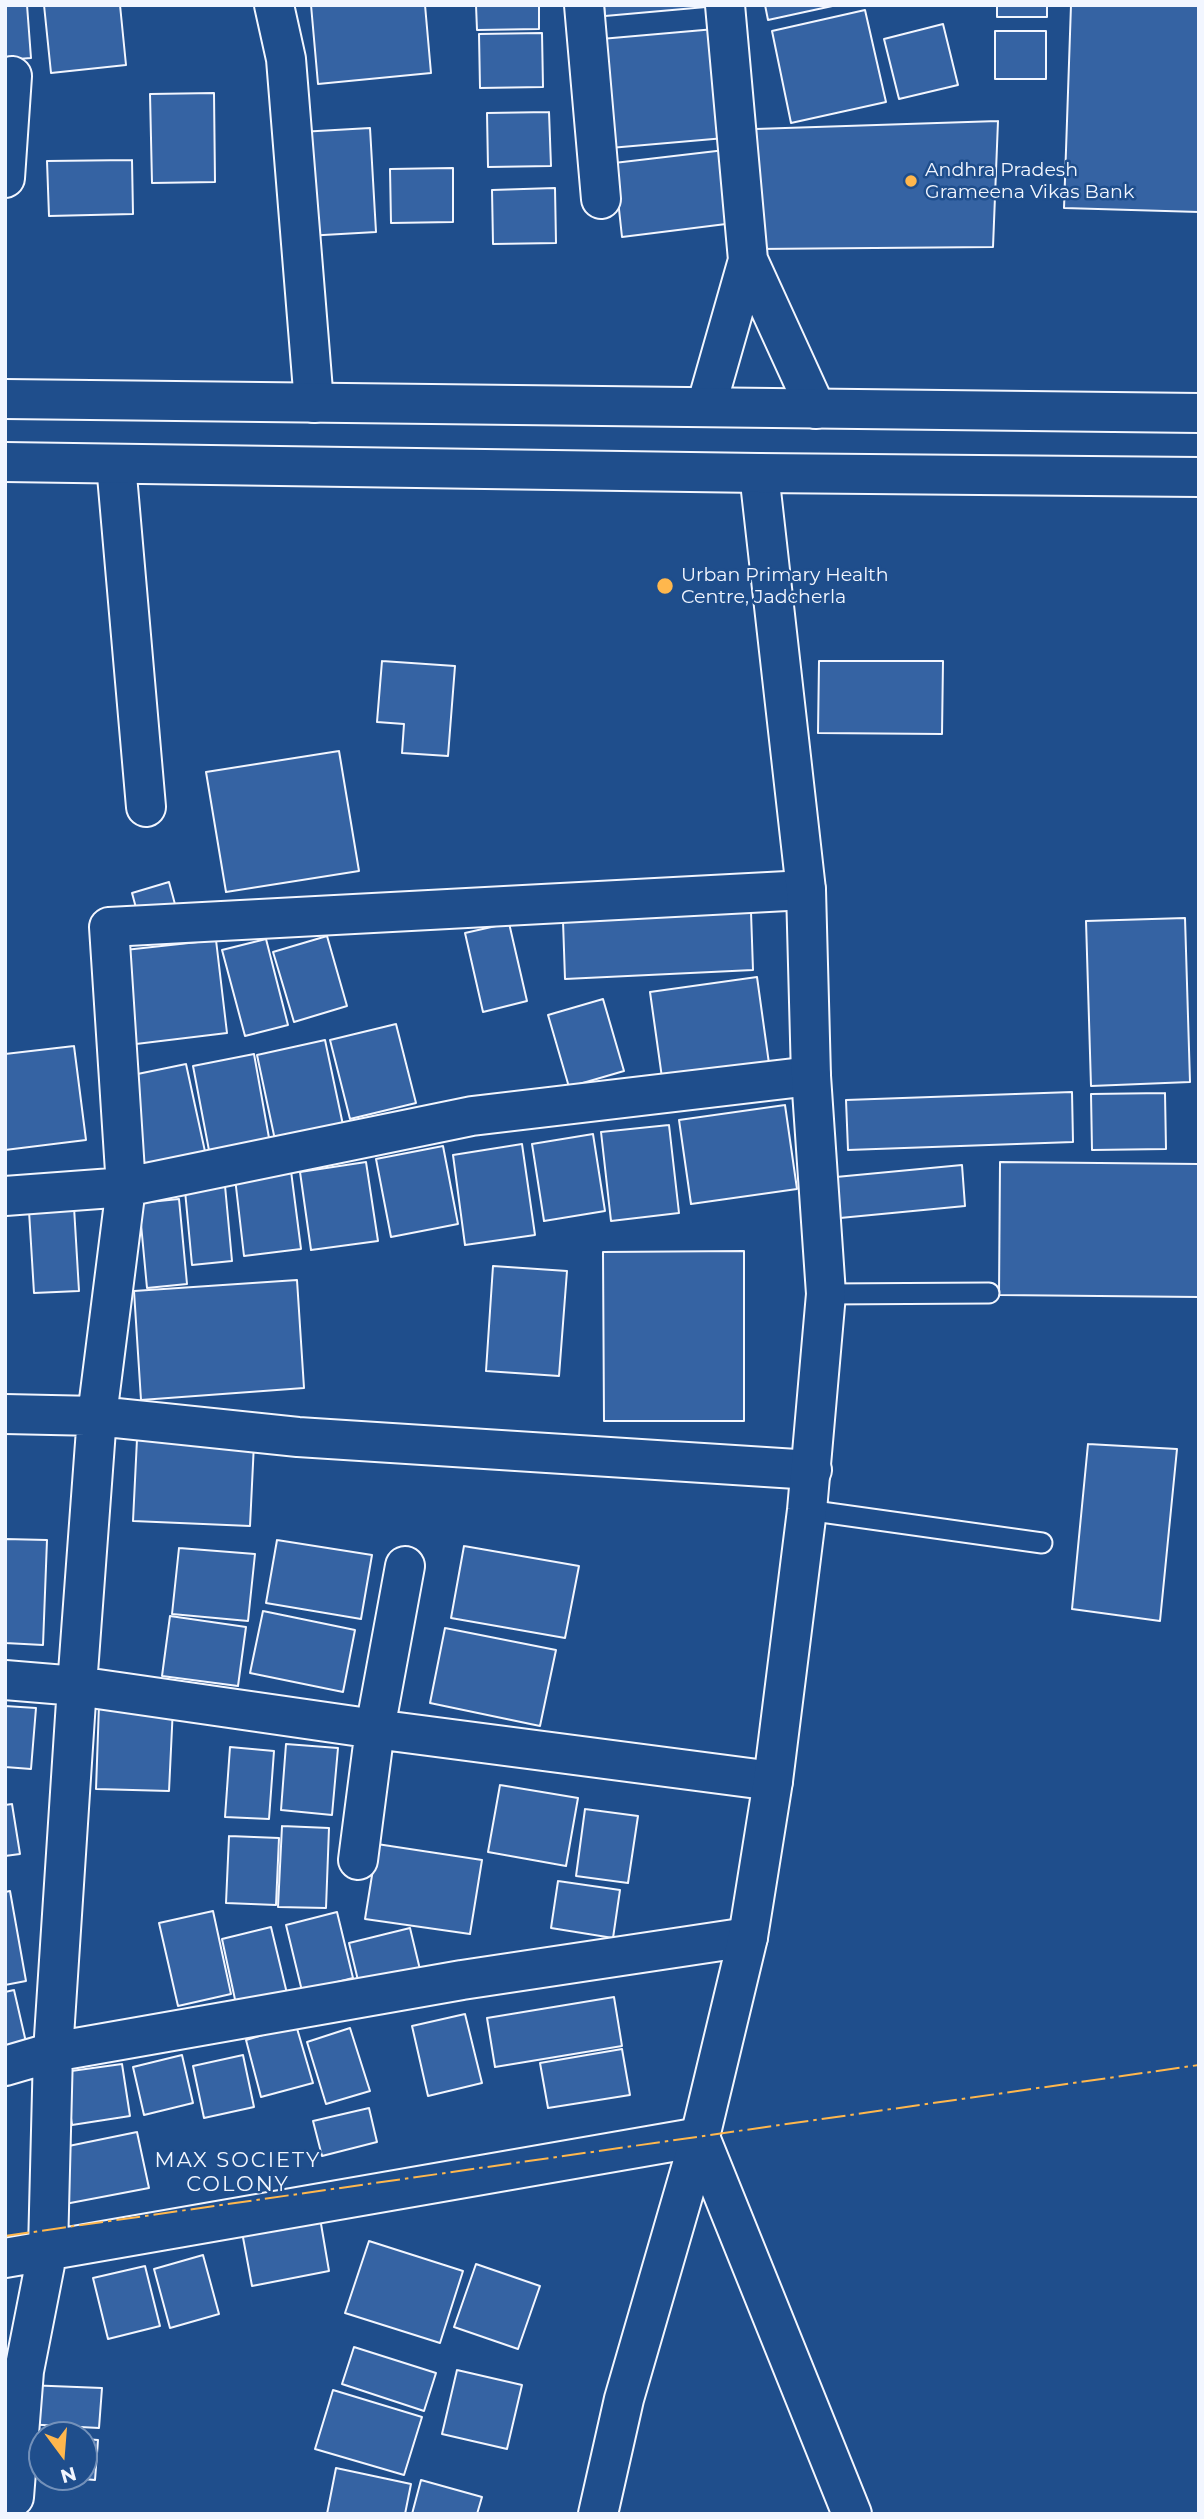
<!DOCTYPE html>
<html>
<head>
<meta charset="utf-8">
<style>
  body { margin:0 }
  #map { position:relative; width:1204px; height:2519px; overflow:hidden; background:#1f4e8c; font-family:Montserrat,sans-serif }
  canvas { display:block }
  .frame { position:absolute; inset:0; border:7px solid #f2f6ff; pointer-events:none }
  .north { position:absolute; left:28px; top:2421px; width:70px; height:70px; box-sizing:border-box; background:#1f4e8c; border:2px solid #7391ba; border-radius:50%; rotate:164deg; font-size:19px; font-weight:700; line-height:28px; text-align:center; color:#f2f6ff }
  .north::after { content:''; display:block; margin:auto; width:24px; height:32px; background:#ffb74d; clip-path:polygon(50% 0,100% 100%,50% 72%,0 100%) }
</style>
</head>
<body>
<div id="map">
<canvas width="1204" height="2519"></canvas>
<div class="frame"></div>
<div class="north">N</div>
</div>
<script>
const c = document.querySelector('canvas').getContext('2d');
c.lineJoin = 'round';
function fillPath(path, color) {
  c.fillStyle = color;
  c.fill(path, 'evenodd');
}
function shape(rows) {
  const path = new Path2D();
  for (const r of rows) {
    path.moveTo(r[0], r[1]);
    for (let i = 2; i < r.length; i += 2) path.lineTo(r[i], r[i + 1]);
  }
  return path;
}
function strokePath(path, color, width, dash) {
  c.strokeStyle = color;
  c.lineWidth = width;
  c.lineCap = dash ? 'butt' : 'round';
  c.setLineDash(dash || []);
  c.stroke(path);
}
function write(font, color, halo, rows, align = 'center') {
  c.font = font + ' Montserrat,sans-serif';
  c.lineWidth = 5;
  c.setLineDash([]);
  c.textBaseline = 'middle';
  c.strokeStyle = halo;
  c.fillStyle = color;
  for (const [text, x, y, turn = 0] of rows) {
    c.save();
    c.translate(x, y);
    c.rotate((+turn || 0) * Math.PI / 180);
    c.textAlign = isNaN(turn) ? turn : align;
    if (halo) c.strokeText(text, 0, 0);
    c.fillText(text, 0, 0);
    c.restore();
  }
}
const building = shape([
  [5,5,27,5,31,58,5,60,5,5],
  [44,5,120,5,126,65,51,73,44,5],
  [311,5,425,5,431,73,318,84,311,5],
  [476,5,539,5,539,29,477,30,476,5],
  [604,5,717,5,717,6,605,16,604,5],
  [765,5,837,5,768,20,765,5],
  [997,5,1047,5,1047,17,997,17,997,5],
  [1071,5,1199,5,1199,212,1064,208,1071,5],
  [865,10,886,102,791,123,772,31,865,10],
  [943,24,958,85,899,99,884,39,943,24],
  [715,29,725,138,610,148,601,39,715,29],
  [995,31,1046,31,1046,79,995,79,995,31],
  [542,33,543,87,480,88,479,34,542,33],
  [214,93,215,182,152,183,150,94,214,93],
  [549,112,551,166,488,167,487,113,549,112],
  [998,121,993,247,756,249,755,129,998,121],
  [370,128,376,232,306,236,300,132,370,128],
  [725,150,734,223,622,237,614,163,725,150],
  [132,160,133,214,49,216,47,161,132,160],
  [453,168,453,222,391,223,390,169,453,168],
  [555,188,556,243,493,244,492,190,555,188],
  [382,661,455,666,448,756,402,753,404,724,377,722,382,661],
  [819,661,943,661,942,734,818,733,819,661],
  [339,751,359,871,226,892,206,772,339,751],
  [169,882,176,908,139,919,132,893,169,882],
  [751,912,753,970,565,979,563,921,751,912],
  [1185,918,1190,1082,1091,1086,1086,921,1185,918],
  [509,923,527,1001,483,1012,465,933,509,923],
  [327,936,347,1006,294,1022,273,952,327,936],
  [266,939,288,1025,245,1036,222,950,266,939],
  [216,940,227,1033,136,1044,125,950,216,940],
  [757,977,771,1078,664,1092,650,992,757,977],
  [603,999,624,1071,569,1087,548,1015,603,999],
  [396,1024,416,1103,350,1119,330,1040,396,1024],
  [325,1040,343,1125,275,1140,257,1055,325,1040],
  [74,1046,86,1140,5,1150,5,1054,74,1046],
  [254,1054,271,1149,211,1161,193,1066,254,1054],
  [186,1064,206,1156,143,1170,123,1077,186,1064],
  [1072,1092,1073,1142,848,1150,846,1100,1072,1092],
  [1165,1093,1166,1149,1092,1150,1091,1094,1165,1093],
  [785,1105,797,1189,691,1204,679,1120,785,1105],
  [669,1125,679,1213,611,1221,601,1132,669,1125],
  [593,1134,605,1211,544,1221,532,1144,593,1134],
  [522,1144,535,1235,465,1245,453,1155,522,1144],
  [443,1146,458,1224,391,1237,376,1159,443,1146],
  [366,1162,378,1241,311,1250,300,1172,366,1162],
  [1000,1162,1199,1164,1199,1297,999,1295,1000,1162],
  [962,1165,965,1206,840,1218,836,1177,962,1165],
  [291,1171,301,1249,244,1256,235,1178,291,1171],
  [224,1175,232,1261,192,1265,184,1180,224,1175],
  [179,1199,187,1284,147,1288,139,1203,179,1199],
  [74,1207,79,1291,34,1293,29,1211,74,1207],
  [744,1251,744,1421,604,1421,603,1252,744,1251],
  [493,1266,567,1271,559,1376,486,1371,493,1266],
  [297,1280,304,1388,141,1400,134,1291,297,1280],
  [137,1439,254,1443,250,1526,133,1521,137,1439],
  [1088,1444,1177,1449,1160,1621,1072,1609,1088,1444],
  [5,1539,47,1540,43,1645,5,1643,5,1539],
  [277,1540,372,1555,361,1619,266,1603,277,1540],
  [464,1546,579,1566,565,1638,451,1618,464,1546],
  [179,1548,255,1554,248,1621,172,1614,179,1548],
  [263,1611,355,1630,343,1692,250,1673,263,1611],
  [170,1616,246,1627,238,1686,162,1676,170,1616],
  [445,1628,556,1650,540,1726,430,1703,445,1628],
  [99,1705,173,1707,169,1791,96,1789,99,1705],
  [5,1706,36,1708,31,1769,5,1767,5,1706],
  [286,1744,338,1748,332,1815,281,1810,286,1744],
  [230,1747,274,1751,269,1819,225,1817,230,1747],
  [500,1785,578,1798,566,1866,488,1852,500,1785],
  [12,1804,20,1854,5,1856,5,1805,12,1804],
  [585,1809,638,1816,628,1883,576,1876,585,1809],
  [282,1826,329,1828,326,1908,278,1907,282,1826],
  [229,1836,279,1838,276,1905,226,1903,229,1836],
  [377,1844,482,1860,470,1934,365,1919,377,1844],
  [558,1881,620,1890,613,1938,551,1928,558,1881],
  [10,1891,26,1981,5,1985,5,1892,10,1891],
  [213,1911,231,1994,178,2006,159,1923,213,1911],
  [337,1912,353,1978,302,1991,286,1925,337,1912],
  [271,1927,290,2006,239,2018,222,1939,271,1927],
  [410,1928,423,1982,362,1997,349,1943,410,1928],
  [14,1990,28,2051,5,2056,5,1992,14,1990],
  [614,1997,622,2046,495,2067,487,2018,614,1997],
  [465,2014,482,2083,428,2096,412,2026,465,2014],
  [296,2025,313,2083,261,2097,246,2040,296,2025],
  [350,2028,370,2091,326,2104,307,2042,350,2028],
  [622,2049,630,2095,548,2108,540,2063,622,2049],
  [182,2055,193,2103,144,2115,133,2067,182,2055],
  [243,2055,254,2107,204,2118,193,2066,243,2055],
  [122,2064,130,2116,72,2125,64,2072,122,2064],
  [369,2108,377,2142,322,2156,313,2121,369,2108],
  [137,2132,149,2188,65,2204,54,2149,137,2132],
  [320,2218,329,2271,252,2286,242,2232,320,2218],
  [369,2241,463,2271,440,2343,345,2313,369,2241],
  [203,2255,219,2314,170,2328,154,2269,203,2255],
  [476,2264,540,2286,518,2349,454,2327,476,2264],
  [145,2266,160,2326,108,2339,93,2278,145,2266],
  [354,2347,436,2373,424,2411,342,2384,354,2347],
  [457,2370,522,2385,507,2449,442,2434,457,2370],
  [26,2385,102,2388,99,2428,24,2424,26,2385],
  [333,2390,422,2417,404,2475,315,2449,333,2390],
  [25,2435,42,2436,42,2475,22,2473,25,2435],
  [84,2439,98,2440,95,2480,62,2477,84,2477,84,2439],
  [336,2468,411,2484,405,2514,327,2514,336,2468],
  [421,2480,482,2497,477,2514,412,2514,421,2480]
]);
fillPath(building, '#3563a3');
strokePath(building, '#f2f6ff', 2);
const service = shape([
  [826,1294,989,1293],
  [807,1510,1042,1543]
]);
const minor = shape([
  [274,5,286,59,314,403],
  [584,5,601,199],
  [725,5,748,260,816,409],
  [5,178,12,76],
  [706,407,748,260],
  [116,464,146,807],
  [5,1196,126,1187,472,1116,811,1076],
  [5,1414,97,1416,298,1437,812,1470],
  [5,1680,77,1686,375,1729,773,1781],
  [358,1860,375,1729,405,1566],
  [5,2066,53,2052,462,1980,748,1937],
  [5,2258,700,2137],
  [14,2497,24,2371,48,2249,53,2052,77,1686,97,1416,126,1187,109,927,806,890]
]);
const tertiary = shape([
  [700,2137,852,2514],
  [598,2514,624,2399,700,2137,748,1937,773,1781,807,1510,826,1294,811,1076,806,890,759,473]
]);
const trunk = shape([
  [5,399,1199,413],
  [5,462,759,473,1199,477]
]);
strokePath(service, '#f2f6ff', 23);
strokePath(minor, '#f2f6ff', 42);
strokePath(tertiary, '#f2f6ff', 42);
strokePath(trunk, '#f2f6ff', 42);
strokePath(service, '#1f4e8c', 19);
strokePath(minor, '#1f4e8c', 38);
strokePath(tertiary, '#1f4e8c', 38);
strokePath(trunk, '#1f4e8c', 38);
strokePath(shape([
  [5,2236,1199,2065]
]), '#ffb74d', 2, [24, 5, 3.5, 5]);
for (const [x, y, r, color] of [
  [911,181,7,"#ffb74d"],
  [665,586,9,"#ffb74d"]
]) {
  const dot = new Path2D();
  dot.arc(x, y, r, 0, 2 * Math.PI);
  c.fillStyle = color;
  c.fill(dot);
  strokePath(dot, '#1f4e8c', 2.5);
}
write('19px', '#f2f6ff', '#1f4e8c', [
  ["Andhra Pradesh",925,170],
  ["Grameena Vikas Bank",925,192],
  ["Urban Primary Health",681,575],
  ["Centre, Jadcherla",681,597]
], 'left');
c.letterSpacing = '2px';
write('21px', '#f2f6ff', '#1f4e8c', [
  ["MAX SOCIETY",238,2161],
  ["COLONY",238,2185]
]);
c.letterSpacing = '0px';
</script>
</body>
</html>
